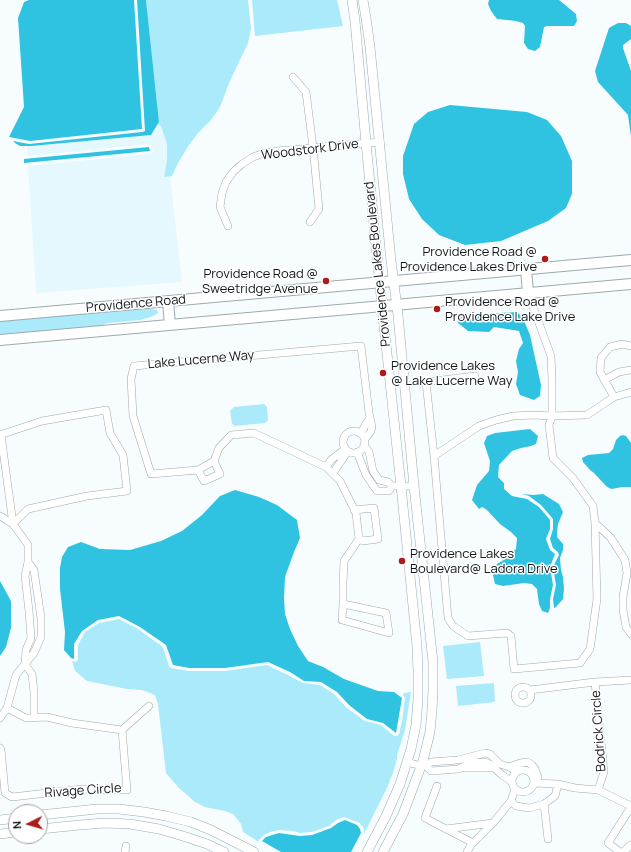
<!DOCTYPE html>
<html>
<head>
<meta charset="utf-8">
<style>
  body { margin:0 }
  #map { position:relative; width:631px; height:852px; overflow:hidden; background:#f7fdfe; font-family:Manrope,sans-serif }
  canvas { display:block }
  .north { position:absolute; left:8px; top:804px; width:40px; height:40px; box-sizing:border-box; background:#fff; border:1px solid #a0a2a3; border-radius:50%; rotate:265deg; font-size:11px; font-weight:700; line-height:16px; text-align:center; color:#111618 }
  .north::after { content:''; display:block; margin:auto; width:14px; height:18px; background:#ac1b18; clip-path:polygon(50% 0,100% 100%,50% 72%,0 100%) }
</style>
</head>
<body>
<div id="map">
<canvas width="631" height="852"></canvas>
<div class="north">N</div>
</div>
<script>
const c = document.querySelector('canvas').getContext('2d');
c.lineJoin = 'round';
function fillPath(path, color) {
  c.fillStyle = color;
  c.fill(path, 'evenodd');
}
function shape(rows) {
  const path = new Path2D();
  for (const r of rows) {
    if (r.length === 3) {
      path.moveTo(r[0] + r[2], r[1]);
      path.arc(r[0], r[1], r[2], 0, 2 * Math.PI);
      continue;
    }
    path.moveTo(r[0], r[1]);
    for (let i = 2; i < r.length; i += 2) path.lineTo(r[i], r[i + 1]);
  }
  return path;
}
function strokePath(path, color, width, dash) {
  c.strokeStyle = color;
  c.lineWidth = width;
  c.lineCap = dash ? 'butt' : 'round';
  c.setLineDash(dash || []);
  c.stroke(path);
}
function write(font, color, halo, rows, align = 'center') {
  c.font = font + ' Manrope,sans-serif';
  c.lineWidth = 3;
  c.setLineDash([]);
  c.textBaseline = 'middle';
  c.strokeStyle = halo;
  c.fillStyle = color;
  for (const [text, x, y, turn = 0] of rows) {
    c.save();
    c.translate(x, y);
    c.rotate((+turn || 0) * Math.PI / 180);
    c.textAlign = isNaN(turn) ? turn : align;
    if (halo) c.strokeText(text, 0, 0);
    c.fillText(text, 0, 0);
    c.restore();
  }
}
fillPath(shape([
  [158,124,161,126,167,144,167,160,164,176,170,176,182,282,36,293,28,166,150,154,153,152,152,146,151,144,149,144,27,156,27,146,151,135]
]), '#e4f8fd');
fillPath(shape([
  [146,0,248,0,251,29,248,43,229,83,220,107,212,119,198,133,189,145,178,163,172,176,164,177,167,160,167,144,161,126,158,124,159,122],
  [252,0,337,0,343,26,255,36],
  [144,308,157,310,158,313,151,317,140,320,108,323,94,328,0,337,0,320],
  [264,404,267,407,268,420,265,423,235,426,232,424,230,411,234,407],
  [119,619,138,629,163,647,169,666,171,668,189,671,225,671,267,665,288,675,303,683,320,685,334,694,347,708,365,721,381,725,394,736,397,736,399,734,402,721,405,698,403,695,404,693,411,692,405,730,397,755,397,759,394,770,387,788,364,834,364,829,360,823,344,817,336,820,329,826,312,832,300,833,293,831,279,830,270,832,264,835,259,840,259,842,243,832,241,824,233,814,225,811,205,807,195,802,179,788,166,773,158,704,155,695,142,690,127,689,87,681,75,671,72,661,75,662,78,660,78,645,85,632,99,623],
  [480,642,484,676,447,679,443,646],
  [494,683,495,702,458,706,456,686]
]), '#aaeafa');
fillPath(shape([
  [29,0,134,0,142,129,30,141,9,137,24,107,18,18,24,2],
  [137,0,146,0,159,122,151,135,31,146,20,146,15,143,13,141,29,144,142,132,145,131],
  [489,0,559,0,576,14,577,21,574,26,547,26,544,27,540,47,535,51,528,49,524,43,525,26,523,23,516,21,497,19,491,11,488,4],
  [618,23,626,23,631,26,631,39,623,45,623,48,631,71,631,137,628,115,598,82,595,71,609,28],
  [450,105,527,112,547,120,561,136,572,161,572,194,566,208,548,221,501,241,465,245,439,235,422,219,409,199,403,174,403,156,414,124,428,112],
  [149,147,150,151,24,163,24,159],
  [517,312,523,318,530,335,541,385,540,396,534,400,520,395,516,384,518,372,516,361,519,349,523,343,519,331,494,327,489,332,468,331,458,323,457,318,500,313],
  [530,429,538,436,536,444,531,446,521,448,512,451,499,465,498,477,504,483,504,489,512,496,527,499,539,507,550,520,550,529,546,539,550,550,555,554,550,567,553,585,550,599,550,608,548,613,542,611,539,604,537,589,532,584,524,583,503,586,495,584,493,575,497,564,507,558,516,549,517,538,511,532,500,524,487,510,482,507,479,509,472,500,477,485,489,471,490,461,484,443,487,436,495,433],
  [623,435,626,436,631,443,631,487,622,487,612,489,609,488,606,486,594,473,590,470,583,462,582,458,588,455,609,453,613,449,616,440,620,436],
  [235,490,259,497,277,505,297,520,300,538,294,552,285,577,284,598,285,614,290,629,298,646,308,661,323,667,344,679,378,691,394,692,402,698,396,733,383,723,367,719,349,705,337,692,321,682,304,681,290,672,268,662,225,668,189,668,173,665,166,645,140,627,119,616,98,620,82,631,74,644,74,659,71,658,64,650,65,632,60,589,60,568,62,557,68,547,81,542,100,549,130,550,161,541,182,531,202,515,220,496],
  [522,494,533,495,543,494,559,504,563,512,558,524,557,533,557,537,563,544,563,550,560,558,561,570,563,577,564,589,563,599,556,607,554,608,553,599,556,585,553,567,559,555,558,552,553,548,550,539,553,529,553,519,541,505,529,496],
  [0,581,11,601,11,628,6,647,0,656],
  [345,820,357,825,360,829,361,833,351,852,281,852,262,841,266,837,279,833,300,836,312,835,331,828,338,823]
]), '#30c3e1');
const minor = shape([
  [293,77,306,92,313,147,319,209,310,222],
  [228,226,220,207,222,193,226,182,233,172,242,164,253,157,264,153,277,151,380,142],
  [528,293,551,356,552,379,552,416,549,425,553,458,573,478,593,506,595,523,597,599,590,649,580,663,514,669,511,636,507,633,468,636,453,626,448,618,434,456,479,426,496,420,513,416,533,415,552,416,587,415,614,397,631,392],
  [604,380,619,372,631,370],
  [614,397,600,372,601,358,610,347,622,344,631,346],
  [354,442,11],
  [361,433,367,422,370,419],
  [0,435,42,421,106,410,110,433,123,455,127,491,87,496,28,509,13,524,0,516],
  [1,435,13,524,28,545,28,562,25,576,29,611,31,638,26,650,25,664],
  [364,445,369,452,373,471,379,480,388,482,392,486,414,486],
  [357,452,366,475,377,491,389,491,392,486],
  [434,456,426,382,475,376],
  [326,467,331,460,345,449],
  [198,470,204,481,220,474,214,461],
  [333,473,348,451],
  [354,510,374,508,378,539,363,541,359,539],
  [595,523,611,538,625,560,627,573,623,597,623,610,626,627,631,634],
  [343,604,342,620,389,633,386,613,343,604,343,583,344,561,359,539,356,513,340,481,326,467,254,433,231,435,219,448,214,461,198,470,151,474,133,416,131,379,134,366,361,346,369,413,372,427,371,431,365,439],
  [25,664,32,674,34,692,34,717],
  [523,695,8],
  [530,690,595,682],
  [0,718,7,708,16,675,34,653,41,637,41,618,34,570,28,562],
  [122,730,149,706],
  [0,748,1,749,5,793,12,797,83,789,127,790,122,730,72,723,47,717,26,718,7,708],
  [407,762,421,766,426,766,431,771,458,769,471,763,485,762,491,765,502,775,511,781],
  [426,766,431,762,458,760,485,753,490,754,500,764,509,767,516,771],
  [509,767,520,763,527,762,529,763,532,765,535,769,538,777],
  [463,768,494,768],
  [523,781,11],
  [534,783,558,784,575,788,598,790,629,805,631,807],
  [437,786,425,818,473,843],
  [598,790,604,772,595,682,631,680],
  [511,801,516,806,529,808,544,804,555,796,558,784],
  [544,804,548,839],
  [446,829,493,823],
  [125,852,126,846],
  [467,852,471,845,493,823,511,801,515,789],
  [620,852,608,843,631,807],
  [623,852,631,845]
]);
const tertiary = shape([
  [352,0,355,21,366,143,383,316,401,486,417,646,418,672,418,699,416,725,411,749,400,784,386,816,367,852],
  [363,0,366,18,370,47,391,261,398,315,414,486,433,662,433,690,432,710,430,732,423,761,403,814,383,852],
  [40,815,97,809,119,809,144,812,166,816,191,822,211,830,254,852],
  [0,820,16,818],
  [40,829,80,825,105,823,130,824,159,829,183,836,207,844,224,852],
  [0,834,16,832]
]);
const secondary = shape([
  [526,270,528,293],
  [168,301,170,325],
  [0,316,631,260],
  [0,340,631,284]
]);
strokePath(minor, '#9caaae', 8);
strokePath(tertiary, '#9caaae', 10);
strokePath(secondary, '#9caaae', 12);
strokePath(minor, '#fff', 7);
strokePath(tertiary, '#fff', 9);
strokePath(secondary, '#fff', 10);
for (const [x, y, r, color] of [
  [545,259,4,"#ac1b18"],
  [326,281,4,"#ac1b18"],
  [437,309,4,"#ac1b18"],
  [383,373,4,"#ac1b18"],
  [402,561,4,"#ac1b18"]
]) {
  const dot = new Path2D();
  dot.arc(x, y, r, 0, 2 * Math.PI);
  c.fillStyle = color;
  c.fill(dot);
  strokePath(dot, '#fff', 1.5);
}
write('13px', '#111618', '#fff', [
  ["Woodstork Drive",310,150,-7],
  ["Providence Lakes Boulevard",378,264,-96],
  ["Providence Road",136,304,-5],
  ["Lake Lucerne Way",201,360,-5],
  ["Bodrick Circle",599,731,-94],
  ["Rivage Circle",83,791,-4]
]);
write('13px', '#111618', '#fff', [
  ["Providence Road @",537,252,"right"],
  ["Providence Lakes Drive",537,267,"right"],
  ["Providence Road @",318,274,"right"],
  ["Sweetridge Avenue",318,289,"right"],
  ["Providence Road @",445,302],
  ["Providence Lake Drive",445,317],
  ["Providence Lakes",391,366],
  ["@ Lake Lucerne Way",391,381],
  ["Providence Lakes",410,554],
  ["Boulevard@ Ladora Drive",410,569]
], 'left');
</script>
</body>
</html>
